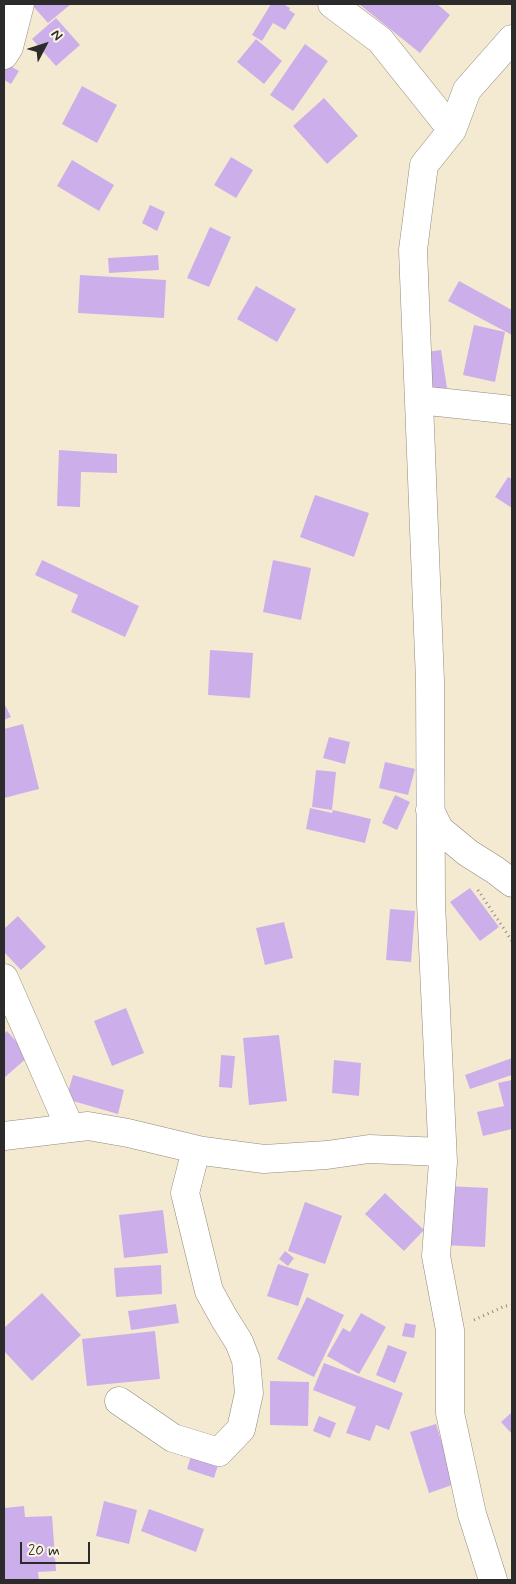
<!DOCTYPE html>
<html>
<head>
<meta charset="utf-8">
<style>
  body { margin:0 }
  #map { position:relative; width:516px; height:1584px; overflow:hidden; background:#f4ead1; font-family:Mynerve,sans-serif }
  canvas { display:block }
  .frame { position:absolute; inset:0; border:5px solid #2b2b2b; pointer-events:none }
  .north { position:absolute; left:20px; top:20px; width:50px; height:50px; -webkit-text-stroke:4px #fcf5e5; paint-order:stroke; rotate:50deg; font-size:14px; font-weight:700; line-height:20px; text-align:center; color:#2b2b2b }
  .north::after { content:''; display:block; margin:auto; width:18px; height:22px; background:#2b2b2b; clip-path:polygon(50% 0,100% 100%,50% 72%,0 100%) }
  .scale { position:absolute; left:20px; top:1542px; width:70px; height:22px; box-sizing:border-box; border:2px solid #2b2b2b; border-top:0; padding-left:6px; font-size:15px; line-height:18px; white-space:nowrap; color:#2b2b2b; -webkit-text-stroke:4px #fcf5e5; paint-order:stroke }
</style>
</head>
<body>
<div id="map">
<canvas width="516" height="1584"></canvas>
<div class="frame"></div>
<div class="north">N</div>
<div class="scale">20 m</div>
</div>
<script>
const c = document.querySelector('canvas').getContext('2d');
c.lineJoin = 'round';
function fillPath(path, color) {
  c.fillStyle = color;
  c.fill(path, 'evenodd');
}
function shape(rows) {
  const path = new Path2D();
  for (const r of rows) {
    path.moveTo(r[0], r[1]);
    for (let i = 2; i < r.length; i += 2) path.lineTo(r[i], r[i + 1]);
  }
  return path;
}
function strokePath(path, color, width, dash) {
  c.strokeStyle = color;
  c.lineWidth = width;
  c.lineCap = dash ? 'butt' : 'round';
  c.setLineDash(dash || []);
  c.stroke(path);
}
fillPath(shape([
  [36,4,71,4,48,23,33,6],
  [271,4,283,4,290,8,289,10,295,14,285,30,273,23,262,41,252,35],
  [359,4,437,4,450,15,420,53],
  [56,18,80,45,56,66,32,39],
  [256,39,282,61,264,84,237,62],
  [305,44,328,61,293,111,270,95],
  [5,63,19,71,11,84,4,80,4,66],
  [82,86,117,105,97,143,62,124],
  [324,98,358,136,327,164,293,126],
  [231,157,253,170,236,198,214,185],
  [72,160,114,185,99,211,57,186],
  [150,205,165,212,157,231,142,223],
  [210,227,231,237,209,287,187,278],
  [158,255,159,270,109,273,108,258],
  [80,275,166,280,164,318,78,313],
  [459,281,512,310,512,335,448,301],
  [256,286,296,309,277,342,237,319],
  [474,325,505,332,495,382,463,375],
  [441,350,447,388,433,390,426,352],
  [59,450,117,454,117,473,81,472,80,507,57,506],
  [508,477,512,479,512,508,495,497],
  [315,495,369,513,354,557,300,537],
  [42,560,139,606,125,637,71,612,78,595,35,575],
  [273,560,311,568,301,620,263,612],
  [210,650,253,653,250,698,208,695],
  [4,703,11,717,4,720],
  [23,724,39,789,4,798,4,729],
  [329,737,350,742,345,764,323,758],
  [385,762,415,769,408,795,379,788],
  [316,770,336,772,332,810,312,807],
  [395,795,410,802,397,830,382,823],
  [310,808,332,813,333,810,371,819,365,843,306,829],
  [470,888,499,927,480,941,450,902],
  [390,909,415,911,411,962,386,960],
  [18,916,46,947,21,970,4,952,4,929],
  [284,922,293,958,265,965,256,928],
  [126,1008,144,1053,112,1066,94,1021],
  [7,1031,29,1056,4,1078,4,1034],
  [279,1035,287,1101,249,1105,243,1038],
  [221,1055,235,1056,232,1088,219,1087],
  [512,1058,512,1075,470,1089,465,1075],
  [334,1060,361,1063,359,1096,332,1093],
  [73,1075,124,1090,118,1114,66,1099],
  [512,1080,512,1129,483,1136,477,1112,504,1106,498,1083],
  [446,1186,488,1188,485,1247,444,1245],
  [385,1193,424,1230,404,1251,365,1214],
  [305,1202,342,1216,325,1264,288,1251],
  [163,1210,168,1253,124,1258,119,1215],
  [285,1251,294,1258,288,1266,279,1259],
  [278,1264,309,1274,298,1306,267,1296],
  [161,1265,162,1294,116,1297,114,1268],
  [42,1293,81,1335,32,1381,4,1351,4,1328],
  [307,1297,344,1315,314,1377,277,1359],
  [176,1304,179,1323,131,1330,128,1311],
  [361,1313,386,1327,359,1374,327,1356,343,1328,350,1332],
  [405,1323,416,1325,414,1338,402,1336],
  [155,1331,160,1379,87,1386,82,1339],
  [388,1345,407,1352,395,1383,376,1375],
  [324,1363,403,1393,389,1430,376,1425,370,1441,346,1433,356,1407,313,1390],
  [270,1381,309,1382,308,1426,270,1425],
  [512,1412,512,1434,501,1422],
  [319,1416,336,1423,330,1438,313,1431],
  [436,1424,455,1484,429,1493,410,1432],
  [192,1453,219,1462,214,1478,187,1469],
  [104,1501,137,1510,129,1544,96,1536],
  [24,1506,25,1517,52,1516,56,1571,38,1572,39,1580,4,1580,4,1508],
  [149,1509,204,1529,196,1552,141,1531]
]), '#ccafea');
const street = shape([
  [332,4,380,40,452,130,424,165,413,250,430,681,431,903,443,1162,436,1256,450,1330,450,1413,472,1514,493,1580],
  [4,55,9,47,20,4],
  [452,130,467,90,512,39],
  [419,400,512,410],
  [430,810,439,829,468,853,495,870,512,883],
  [4,978,70,1128],
  [4,1136,88,1126,128,1133,203,1151,264,1159,327,1155,369,1149,442,1152],
  [119,1401,173,1438,219,1452,241,1429,249,1393,246,1360,239,1342,224,1318,209,1291,185,1193,196,1150]
]);
strokePath(street, '#908a7e', 29);
strokePath(shape([
  [478,890,512,941],
  [474,1320,505,1306,512,1305]
]), '#908a7e', 3, [1, 4]);
strokePath(street, '#fff', 28);
</script>
</body>
</html>
